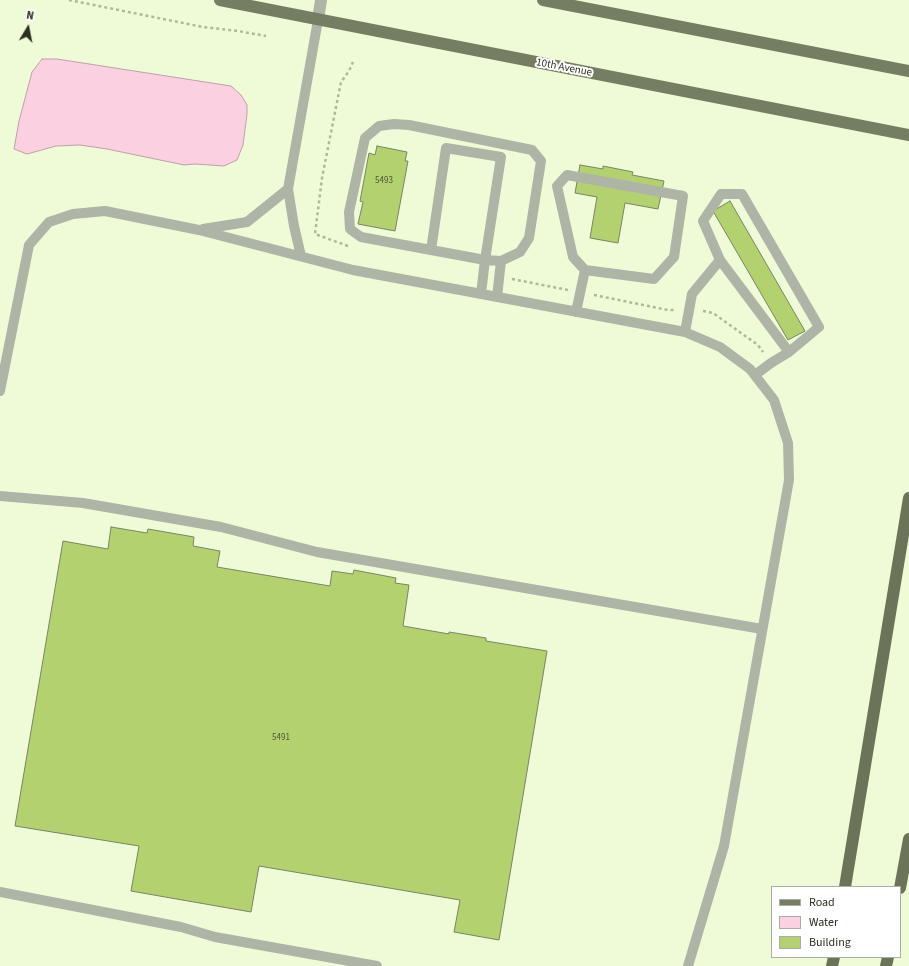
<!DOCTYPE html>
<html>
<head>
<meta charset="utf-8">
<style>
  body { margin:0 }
  #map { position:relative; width:909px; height:966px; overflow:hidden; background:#effbd7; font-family:"Source Sans 3",sans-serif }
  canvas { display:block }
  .legend { position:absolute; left:771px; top:886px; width:130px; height:72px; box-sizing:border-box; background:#fff; border:1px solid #aaaca7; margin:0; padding:5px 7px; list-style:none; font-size:12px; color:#2b2f22 }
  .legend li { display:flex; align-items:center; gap:8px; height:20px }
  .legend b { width:20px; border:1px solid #aaaca7 }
  .north { position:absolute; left:8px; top:8px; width:40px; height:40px; -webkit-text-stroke:3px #fff; paint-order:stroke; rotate:10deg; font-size:11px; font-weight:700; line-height:16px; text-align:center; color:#2b2f22 }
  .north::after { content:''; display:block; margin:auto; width:14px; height:18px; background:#2b2f22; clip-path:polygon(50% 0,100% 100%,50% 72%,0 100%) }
</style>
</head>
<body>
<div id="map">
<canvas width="909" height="966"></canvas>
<ul class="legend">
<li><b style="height:5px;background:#757e63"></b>Road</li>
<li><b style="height:11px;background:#fbd1e1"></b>Water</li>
<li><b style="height:11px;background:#b4d16f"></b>Building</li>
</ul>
<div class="north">N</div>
</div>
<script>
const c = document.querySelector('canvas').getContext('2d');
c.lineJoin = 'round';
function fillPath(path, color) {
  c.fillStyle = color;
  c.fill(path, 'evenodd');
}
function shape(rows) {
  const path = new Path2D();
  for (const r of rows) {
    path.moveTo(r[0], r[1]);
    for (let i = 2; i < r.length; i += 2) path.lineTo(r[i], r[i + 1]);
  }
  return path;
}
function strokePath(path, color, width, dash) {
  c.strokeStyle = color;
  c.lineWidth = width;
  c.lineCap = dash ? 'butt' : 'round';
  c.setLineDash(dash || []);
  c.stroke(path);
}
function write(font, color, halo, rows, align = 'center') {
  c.font = font + ' "Source Sans 3",sans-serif';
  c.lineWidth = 4;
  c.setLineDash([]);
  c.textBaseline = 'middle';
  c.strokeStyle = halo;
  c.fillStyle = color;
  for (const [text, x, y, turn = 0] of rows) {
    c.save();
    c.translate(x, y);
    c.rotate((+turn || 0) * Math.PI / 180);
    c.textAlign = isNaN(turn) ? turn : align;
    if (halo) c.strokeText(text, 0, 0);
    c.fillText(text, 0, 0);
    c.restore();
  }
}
const water = shape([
  [42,59,57,59,231,86,241,95,247,105,247,114,243,145,237,160,224,166,195,164,184,165,107,149,80,145,56,146,27,154,14,149,19,121,32,72,42,59]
]);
fillPath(water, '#fbd1e1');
strokePath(water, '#bda0a8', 1);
const building = shape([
  [377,146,407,152,405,161,408,161,395,231,358,224,363,202,360,201,369,153,375,155,377,146],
  [580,165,603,169,603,166,633,172,632,175,664,181,658,209,625,203,618,243,590,238,597,197,575,193,580,165],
  [730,201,805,331,788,340,713,211,730,201],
  [111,527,147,533,148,529,194,537,193,546,220,551,217,567,330,586,332,571,353,574,354,570,396,578,395,583,409,585,403,626,449,634,449,632,486,638,486,641,547,651,499,940,454,932,460,900,259,866,251,912,131,891,139,846,15,826,63,541,108,549,111,527]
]);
fillPath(building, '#b4d16f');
strokePath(building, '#798464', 1);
strokePath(shape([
  [69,0,203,27,238,31,266,36],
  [348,246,315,234,322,178,341,82,349,71,353,62],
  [512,279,568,290],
  [594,295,668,310,676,310],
  [703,311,713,313,758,345,763,352]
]), '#aeb89b', 2.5, [3, 3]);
strokePath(shape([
  [394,124,409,125,532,150,541,161,529,238,520,252,501,261,485,260,361,237,350,229,349,212,365,138,379,126,394,124],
  [567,175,683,196,674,257,654,279,585,270,573,257,557,186,567,175],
  [203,229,247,222,288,189],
  [431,250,446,148,501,157,485,260,481,294],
  [301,256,294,226,288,189,318,20],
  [720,260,703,221,721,194,742,194,819,327,789,352],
  [497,297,501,261],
  [576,312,585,270],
  [685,332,692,294,720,260,789,352,771,363,755,375],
  [0,391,29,245,49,222,73,214,105,211,199,230,353,270,685,332,720,347,750,369,774,400,788,443,789,480,724,846,688,966],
  [0,496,83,503,221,527,317,552,762,629],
  [0,892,181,927,215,937,377,966]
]), '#afb5a6', 10);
strokePath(shape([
  [318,20,321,0]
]), '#afb5a6', 12);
strokePath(shape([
  [220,0,909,135],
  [543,0,909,71]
]), '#757e63', 12);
strokePath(shape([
  [845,887,909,498],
  [900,888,909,839],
  [832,966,834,957],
  [886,966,888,957]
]), '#6b7458', 12);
write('9px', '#4d5835', null, [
  ["5493",384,181],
  ["5491",281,738]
]);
write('11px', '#2b2f22', '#fff', [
  ["10th Avenue",564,68,11]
]);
</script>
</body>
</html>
